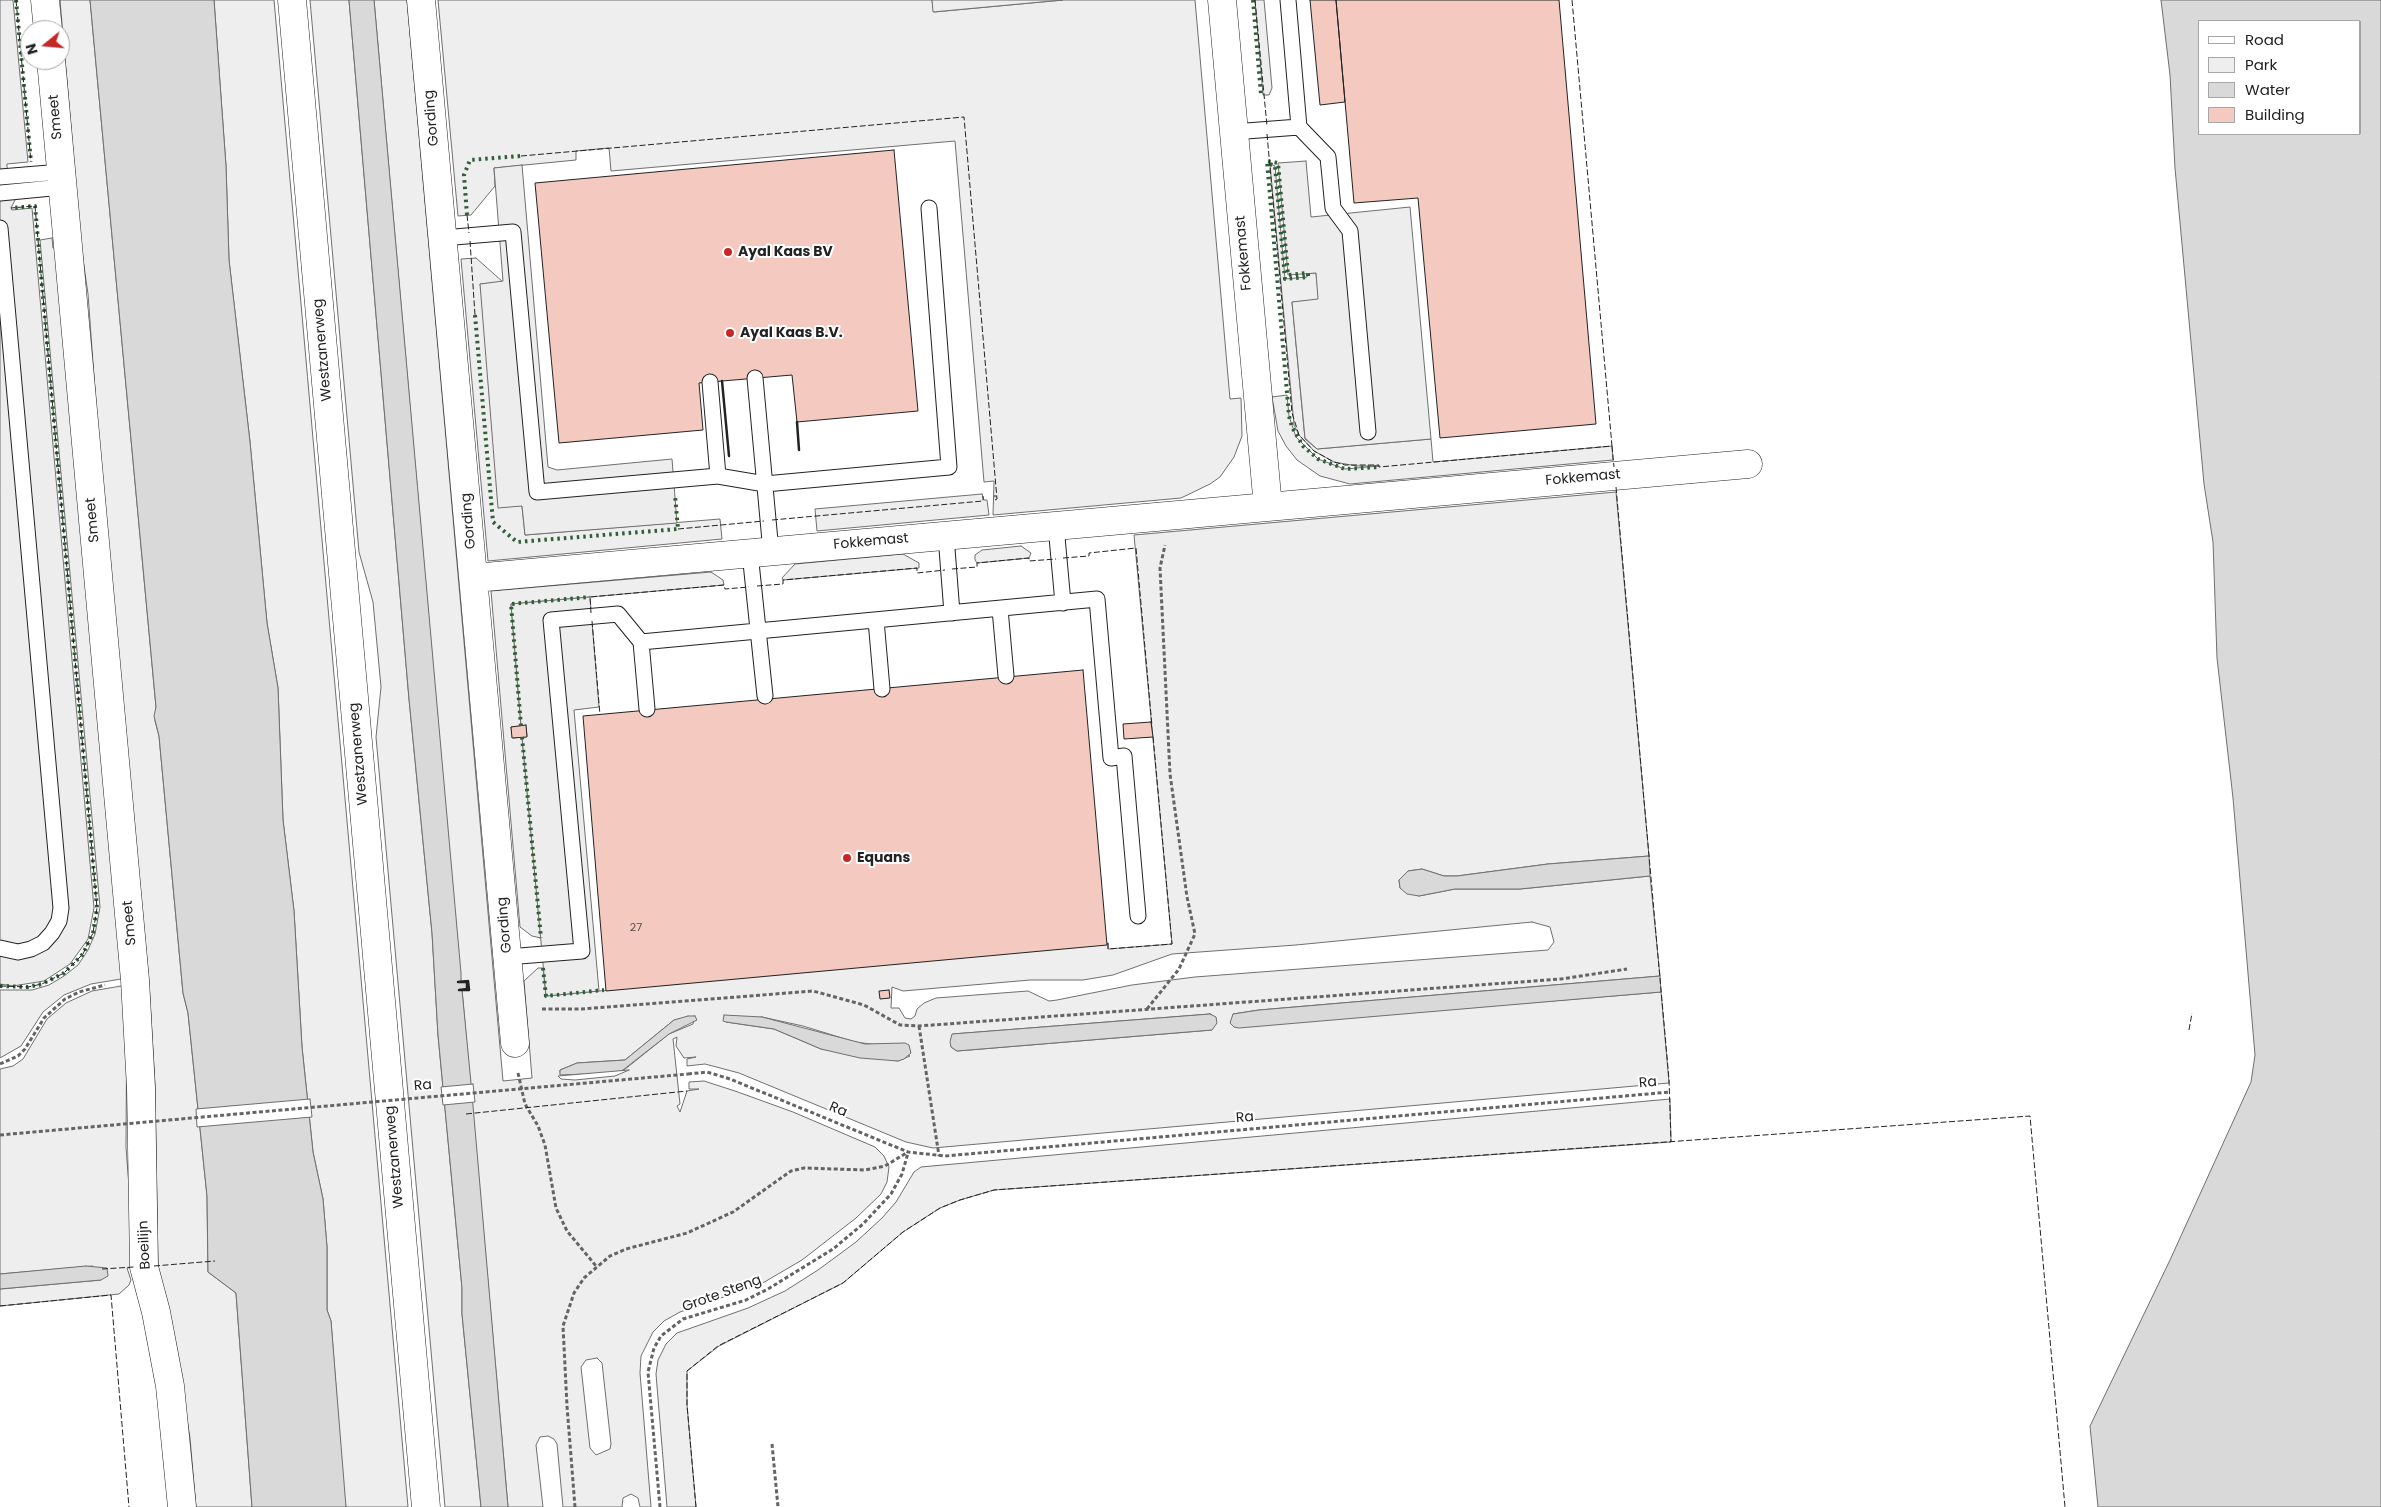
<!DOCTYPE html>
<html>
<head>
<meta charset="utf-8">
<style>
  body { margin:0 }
  #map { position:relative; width:2381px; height:1507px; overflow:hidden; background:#fff; font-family:Poppins,sans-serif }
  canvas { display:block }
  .legend { position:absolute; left:2198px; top:20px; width:162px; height:115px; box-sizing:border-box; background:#fff; border:1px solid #a7a7a7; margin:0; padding:6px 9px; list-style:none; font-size:15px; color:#222 }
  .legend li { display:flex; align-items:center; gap:10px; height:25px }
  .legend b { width:25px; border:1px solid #a7a7a7 }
  .north { position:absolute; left:20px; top:20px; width:50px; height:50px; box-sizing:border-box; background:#fff; border:1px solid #a7a7a7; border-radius:50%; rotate:253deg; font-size:14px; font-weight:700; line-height:20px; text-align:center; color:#222 }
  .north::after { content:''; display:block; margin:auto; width:18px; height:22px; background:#c62828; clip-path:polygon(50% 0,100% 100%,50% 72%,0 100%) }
</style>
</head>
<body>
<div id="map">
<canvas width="2381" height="1507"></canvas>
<ul class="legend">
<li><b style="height:6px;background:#fff"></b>Road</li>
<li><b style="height:14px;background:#eee"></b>Park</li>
<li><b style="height:14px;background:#d9d9d9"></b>Water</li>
<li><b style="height:14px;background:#f3c9c0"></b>Building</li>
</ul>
<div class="north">N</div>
</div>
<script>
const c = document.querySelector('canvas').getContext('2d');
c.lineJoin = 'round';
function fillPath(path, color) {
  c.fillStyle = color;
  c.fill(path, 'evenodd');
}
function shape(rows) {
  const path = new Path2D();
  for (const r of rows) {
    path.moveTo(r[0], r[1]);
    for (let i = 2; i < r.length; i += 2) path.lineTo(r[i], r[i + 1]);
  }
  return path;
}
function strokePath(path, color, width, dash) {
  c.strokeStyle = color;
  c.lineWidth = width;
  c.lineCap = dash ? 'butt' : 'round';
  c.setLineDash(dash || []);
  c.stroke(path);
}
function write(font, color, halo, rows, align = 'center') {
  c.font = font + ' Poppins,sans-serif';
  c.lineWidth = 4;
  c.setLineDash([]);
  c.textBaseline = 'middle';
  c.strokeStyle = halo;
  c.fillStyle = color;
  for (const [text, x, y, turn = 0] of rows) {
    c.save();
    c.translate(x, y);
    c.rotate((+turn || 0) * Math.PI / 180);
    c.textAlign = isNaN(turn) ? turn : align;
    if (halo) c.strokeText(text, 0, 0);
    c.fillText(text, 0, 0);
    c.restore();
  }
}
const green = shape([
  [60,0,90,0,156,707,155,721,159,736,183,993,188,1013,207,1196,208,1272,236,1293,252,1507,196,1507,190,1438,177,1358,158,1266,155,1085,149,983,100,459,88,294,81,245,60,0],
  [214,0,274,0,408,1507,346,1507,344,1494,331,1321,327,1310,327,1247,323,1199,313,1152,302,1047,294,911,283,820,278,688,267,623,250,442,229,260,226,166,214,0],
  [310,0,349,0,409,699,432,933,438,1035,462,1288,462,1314,481,1507,445,1507,376,737,381,687,373,602,359,552,310,0],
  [374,0,407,0,503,1081,532,1078,524,981,538,968,543,968,546,996,1108,943,1108,949,1172,944,1134,535,1616,492,1649,856,1548,864,1457,876,1444,876,1422,869,1408,871,1399,880,1400,888,1419,896,1455,889,1520,889,1650,876,1660,976,1259,1010,1233,1014,1234,1027,1661,992,1669,1083,933,1148,906,1142,739,1073,705,1064,687,1066,687,1059,696,1057,684,1058,676,1046,677,1037,673,1039,680,1104,677,1106,680,1112,687,1091,699,1089,689,1089,689,1082,704,1081,735,1091,793,1112,875,1147,884,1156,889,1167,887,1182,881,1194,856,1218,802,1260,761,1284,680,1312,664,1321,653,1332,641,1356,640,1373,651,1507,640,1507,638,1498,631,1494,623,1498,622,1507,563,1507,557,1444,554,1439,548,1436,540,1437,536,1445,543,1507,508,1507,462,990,469,989,468,981,461,982,374,0],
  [1532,922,1550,927,1554,942,1548,950,1195,977,1132,985,1057,1000,1049,1001,1028,991,936,998,924,1003,917,1009,915,1016,911,1019,905,1018,899,1008,891,1008,892,987,903,991,1030,980,1083,980,1113,975,1172,954,1296,945,1532,922],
  [1210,1014,1215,1017,1212,1030,957,1051,951,1047,953,1034,1210,1014],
  [695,1016,693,1024,669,1034,624,1070,560,1073,560,1070,577,1063,625,1060,674,1020,695,1016],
  [762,1017,803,1026,855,1042,878,1045,910,1056,898,1061,821,1049,774,1029,726,1022,762,1017],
  [597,1358,602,1363,611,1444,610,1449,596,1455,590,1448,581,1367,586,1360,597,1358],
  [438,0,932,0,934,12,1063,0,1195,0,1230,399,1241,398,1242,436,1234,457,1220,477,1210,484,1181,498,993,515,994,481,984,482,955,141,611,171,609,148,576,151,576,160,494,168,495,186,471,215,458,216,438,0],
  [1255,0,1264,0,1272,88,1269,95,1263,95,1255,0],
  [1270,164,1275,166,1285,279,1307,277,1308,273,1316,273,1319,300,1292,302,1305,439,1317,449,1431,439,1433,462,1612,446,1613,460,1350,484,1320,476,1297,460,1286,446,1278,431,1272,397,1287,395,1289,416,1296,437,1318,459,1345,469,1379,466,1357,466,1334,462,1314,451,1299,435,1294,425,1270,164],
  [52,238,53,248,65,247,127,978,91,984,64,995,43,1012,21,1046,0,1058,0,990,32,990,49,985,64,976,78,965,88,950,95,934,100,907,40,240,52,238],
  [476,258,503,282,480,284,522,506,525,535,720,519,722,539,488,561,461,259,476,258],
  [982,494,984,500,987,500,989,515,817,531,815,509,982,494],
  [1021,546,1031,553,1029,558,977,563,975,560,975,555,982,550,1021,546],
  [903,554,919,563,919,568,783,580,782,578,795,564,903,554],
  [711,572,723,580,724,585,511,604,521,726,511,727,513,738,522,737,541,938,532,936,520,927,491,591,711,572],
  [127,985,126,1147,135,1267,127,1268,131,1280,129,1285,119,1294,0,1306,0,1289,101,1280,93,1266,0,1274,0,1069,13,1066,23,1059,47,1019,66,1003,92,991,127,985],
  [1670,1099,1671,1142,994,1190,960,1200,940,1208,903,1232,843,1283,719,1346,687,1371,687,1405,696,1507,667,1507,656,1374,658,1360,666,1344,677,1333,748,1308,785,1291,818,1270,856,1242,882,1218,896,1202,914,1172,921,1167,1670,1099]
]);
fillPath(green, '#eee');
strokePath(green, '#6f6f6f', 1);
const parking = shape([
  [0,0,13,0,28,162,7,164,7,167,8,169,34,168,36,195,16,198,11,208,12,210,32,208,94,908,88,939,70,964,44,981,13,986,0,984,0,0],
  [932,0,1063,0,933,12,932,0],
  [1306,161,1311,217,1410,207,1431,439,1317,449,1305,438,1292,302,1318,299,1316,273,1288,275,1278,163,1306,161],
  [522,165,548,467,557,470,672,459,677,523,525,535,522,506,498,508,480,284,503,281,494,168,522,165],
  [590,597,599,707,574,710,599,991,546,996,522,737,527,736,526,726,521,726,511,604,590,597]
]);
fillPath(parking, '#ededed');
strokePath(parking, '#6f6f6f', 1);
const water = shape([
  [90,0,214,0,226,166,229,260,250,442,267,623,278,688,283,820,294,911,302,1047,313,1152,323,1199,327,1247,327,1310,331,1321,346,1507,252,1507,236,1293,208,1272,207,1196,188,1013,183,993,159,736,154,716,156,707,90,0],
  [349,0,374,0,461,973,461,982,458,982,467,982,467,989,459,990,462,990,471,1083,508,1507,481,1507,462,1314,462,1288,438,1035,432,933,409,699,349,0],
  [2161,0,2381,0,2381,1507,2098,1507,2090,1426,2170,1260,2251,1082,2255,1055,2233,798,2217,658,2213,542,2204,484,2175,168,2170,75,2161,0],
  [2200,21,2360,21,2360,134,2200,134,2200,21],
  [1649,856,1650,876,1520,889,1455,889,1419,896,1407,894,1400,888,1399,880,1408,871,1422,869,1444,876,1457,876,1548,864,1649,856],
  [1660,976,1661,992,1239,1028,1234,1027,1230,1023,1233,1014,1259,1010,1660,976],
  [1210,1014,1216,1017,1217,1023,1212,1030,957,1051,951,1047,950,1042,952,1034,1210,1014],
  [724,1015,762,1017,865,1044,905,1043,909,1045,911,1053,904,1059,898,1061,860,1058,821,1049,774,1029,726,1022,723,1021,724,1015],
  [688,1016,695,1016,697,1020,669,1034,623,1070,614,1073,560,1075,560,1070,577,1063,625,1060,674,1020,688,1016],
  [86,1266,107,1268,108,1276,101,1280,0,1289,0,1274,86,1266]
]);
fillPath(water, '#d9d9d9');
strokePath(water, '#6f6f6f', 1);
const pier = shape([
  [629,1070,615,1076,575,1080,561,1079,558,1076,629,1070],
  [473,1084,475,1102,443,1105,441,1087,473,1084],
  [310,1099,312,1117,197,1127,196,1109,310,1099]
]);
fillPath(pier, '#fff');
strokePath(pier, '#6f6f6f', 1);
const building = shape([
  [1310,0,1336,0,1345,102,1320,105,1310,0],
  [1336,0,1559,0,1596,424,1440,438,1418,198,1354,203,1336,0],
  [894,150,918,411,797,422,792,375,699,383,703,430,559,443,535,183,894,150],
  [1083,670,1107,945,606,991,583,716,1083,670],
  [1151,722,1153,737,1124,739,1123,724,1151,722],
  [526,725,527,737,512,738,511,727,526,725],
  [889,990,890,998,880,999,879,991,889,990]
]);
fillPath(building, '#f3c9c0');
strokePath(building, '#222', 1);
const lane = shape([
  [1288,0,1299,127,1328,157,1333,208,1350,231,1368,432],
  [1233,132,1299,127],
  [0,177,61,172],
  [0,193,62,187],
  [0,228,61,908,59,921,52,933,43,943,31,949,18,952,0,948],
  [443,238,513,232,537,492,718,476,765,484,949,467,929,208],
  [755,378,771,552],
  [710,382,718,476],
  [1056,526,1063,603],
  [946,536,952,613],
  [750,553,765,696],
  [1000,609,1006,676],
  [876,620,882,689],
  [641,642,1097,599,1111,758,1124,756,1138,916],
  [507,957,582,951,551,620,618,614,641,642,647,709]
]);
const street = shape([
  [45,0,48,30],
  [421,0,515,1043],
  [1222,0,1268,507],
  [51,60,135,980,141,1088,144,1267,156,1312,170,1386,182,1507],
  [474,578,1748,464]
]);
const primary = shape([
  [292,0,426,1507]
]);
strokePath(lane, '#222', 17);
strokePath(street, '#222', 29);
strokePath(primary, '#222', 29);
strokePath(shape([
  [542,1009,582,1009,813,991,864,1005,900,1025,919,1026,1561,979,1627,969],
  [1147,1009,1179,969,1195,934,1187,897,1170,774,1160,568,1165,545],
  [919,1026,939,1156],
  [0,1064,18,1056,25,1049,44,1018,65,999,79,992,105,985],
  [518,1073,525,1104,538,1126,545,1145,556,1208,567,1231,596,1266],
  [688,1074,707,1072,730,1079,908,1152,945,1156,1670,1092],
  [772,1444,778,1507],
  [575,1507,567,1406,563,1326,574,1293,584,1278,610,1256,626,1249,687,1233,733,1212,791,1171,804,1168,865,1170,885,1166,908,1152],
  [660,1507,648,1372,654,1348,661,1336,683,1319,746,1300,768,1289,833,1249,863,1224,891,1194,902,1174,908,1153]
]), '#646464', 3, [4, 2.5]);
strokePath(lane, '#fff', 15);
strokePath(street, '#fff', 28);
strokePath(primary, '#fff', 28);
strokePath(shape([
  [0,1135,688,1074]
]), '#646464', 3, [4, 2.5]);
strokePath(shape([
  [16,0,31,162],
  [1253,0,1261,95],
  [1270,164,1275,166,1285,279,1308,277,1308,273,1288,275,1278,163,1267,161,1289,416,1292,427,1303,446,1318,459,1345,469,1379,467],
  [467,215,464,175,470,160,521,156],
  [475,315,493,522,517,542,678,529,675,495],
  [521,726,511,604,590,597],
  [522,737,541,938],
  [543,968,546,996,604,990],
  [0,986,28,987,42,984,64,973,83,954,88,943,93,933,97,908,35,206,11,208]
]), '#2f5e38', 4, [2.5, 4]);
strokePath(shape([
  [16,0,31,162],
  [1255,0,1267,126],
  [1267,134,1292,413,1299,435,1314,451,1334,462,1345,465,1379,465,1379,467,1612,446,1572,0],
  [521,156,964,117,997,499,995,500,995,495],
  [467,215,469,233],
  [470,241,475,315],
  [1612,446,1614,467],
  [1616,487,1669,1079,1671,1142],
  [772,520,983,501,983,496],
  [678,529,764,521],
  [1063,558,1089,556,1089,553,1136,548,1152,726],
  [952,569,977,567,977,563,1029,558,1029,561,1056,559],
  [757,586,783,584,783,580,917,568,917,573,945,570],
  [591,613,590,597,724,585,725,589,749,587],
  [592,621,600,715],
  [1108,943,1108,949,1172,944,1153,736],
  [0,986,28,987,42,984,64,973,83,954,88,943,93,933,97,908,35,206,11,208],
  [2189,1030,2192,1013],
  [466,1114,687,1091],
  [154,1266,215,1261],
  [102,1269,134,1267],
  [0,1306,111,1295,129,1507],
  [696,1507,687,1405,687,1371,718,1346,843,1283,903,1232,940,1208,960,1200,994,1190,2030,1116,2065,1507]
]), '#222', 1, [6, 2.5]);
strokePath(shape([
  [722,381,729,456],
  [797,422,799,450],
  [468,981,469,990,459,990,467,989,467,982,458,982,468,981]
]), '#222', 2.5);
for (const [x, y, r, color] of [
  [728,252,5,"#c62828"],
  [730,333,5,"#c62828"],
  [847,858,5,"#c62828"]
]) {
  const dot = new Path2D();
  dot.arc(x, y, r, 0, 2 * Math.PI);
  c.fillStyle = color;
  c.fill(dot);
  strokePath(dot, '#fff', 2);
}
write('11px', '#564c4a', null, [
  ["27",636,928]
]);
write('14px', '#222', '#fff', [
  ["Smeet",56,117,-95],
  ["Gording",432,118,-95],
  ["Fokkemast",1244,253,-95],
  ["Westzanerweg",323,350,-95],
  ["Fokkemast",1583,478,-5],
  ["Smeet",93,520,-95],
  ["Gording",469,521,-95],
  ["Fokkemast",871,542,-5],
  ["Westzanerweg",359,754,-95],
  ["Smeet",130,923,-95],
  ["Gording",505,925,-95],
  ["Ra",1648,1083,-5],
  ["Ra",423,1086,-5],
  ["Ra",838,1110,23],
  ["Ra",1245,1118,-5],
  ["Westzanerweg",395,1157,-95],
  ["Boeilijn",145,1245,-93],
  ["Grote Steng",722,1294,-20]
]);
write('bold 14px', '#222', '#fff', [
  ["Ayal Kaas BV",738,252],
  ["Ayal Kaas B.V.",740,333],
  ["Equans",857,858]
], 'left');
</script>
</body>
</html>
